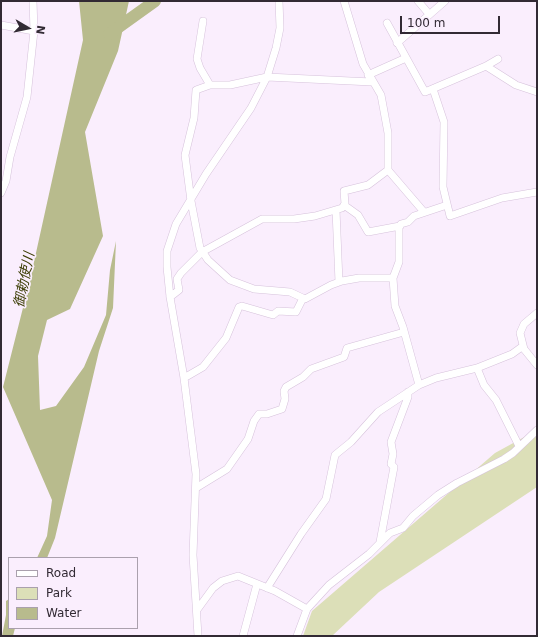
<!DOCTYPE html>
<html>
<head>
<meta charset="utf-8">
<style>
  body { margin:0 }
  #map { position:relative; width:538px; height:637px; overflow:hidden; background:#faeefd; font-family:"DejaVu Sans",sans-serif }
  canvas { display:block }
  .frame { position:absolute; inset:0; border:2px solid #322a34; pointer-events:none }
  .legend { position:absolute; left:8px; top:557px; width:130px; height:72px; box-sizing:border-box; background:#faeefd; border:1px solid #aaa0ad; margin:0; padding:5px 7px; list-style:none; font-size:12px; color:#322a34 }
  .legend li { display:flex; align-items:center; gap:8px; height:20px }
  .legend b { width:20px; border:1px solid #aaa0ad }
  .north { position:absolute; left:8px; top:8px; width:40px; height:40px; -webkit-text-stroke:3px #faeefd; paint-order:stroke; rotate:99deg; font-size:11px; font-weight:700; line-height:16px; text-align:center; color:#322a34 }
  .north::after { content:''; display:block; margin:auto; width:14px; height:18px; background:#322a34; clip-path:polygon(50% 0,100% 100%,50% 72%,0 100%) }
  .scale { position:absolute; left:400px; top:16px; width:100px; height:18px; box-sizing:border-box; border:2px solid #322a34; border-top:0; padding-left:5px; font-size:12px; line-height:14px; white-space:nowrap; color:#322a34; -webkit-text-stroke:3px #faeefd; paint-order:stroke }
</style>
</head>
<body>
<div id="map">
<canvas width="538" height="637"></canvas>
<div class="frame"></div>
<ul class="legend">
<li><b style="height:5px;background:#fff"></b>Road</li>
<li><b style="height:11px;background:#dcdfb8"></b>Park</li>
<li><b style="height:11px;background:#b8bb8d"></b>Water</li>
</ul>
<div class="north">N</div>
<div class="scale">100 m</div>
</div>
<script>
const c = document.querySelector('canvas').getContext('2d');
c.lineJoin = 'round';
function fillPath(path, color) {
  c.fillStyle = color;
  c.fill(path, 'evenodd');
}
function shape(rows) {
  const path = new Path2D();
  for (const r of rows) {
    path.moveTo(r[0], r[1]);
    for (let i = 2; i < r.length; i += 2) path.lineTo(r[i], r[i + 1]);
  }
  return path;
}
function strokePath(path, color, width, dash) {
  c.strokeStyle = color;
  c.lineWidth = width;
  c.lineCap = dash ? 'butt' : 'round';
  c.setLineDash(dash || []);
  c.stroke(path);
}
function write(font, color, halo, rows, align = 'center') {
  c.font = font + ' "DejaVu Sans","Noto Sans JP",sans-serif';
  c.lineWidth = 3.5;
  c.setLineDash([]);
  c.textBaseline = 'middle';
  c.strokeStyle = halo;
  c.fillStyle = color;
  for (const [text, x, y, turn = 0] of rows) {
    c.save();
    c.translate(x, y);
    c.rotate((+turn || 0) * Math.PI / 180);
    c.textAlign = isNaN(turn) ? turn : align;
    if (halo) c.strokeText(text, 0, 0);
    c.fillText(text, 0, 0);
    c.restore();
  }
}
fillPath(shape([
  [537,430,537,487,379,592,332,636,303,636,312,611,495,453]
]), '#dcdfb8');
fillPath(shape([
  [79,1,129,1,118,51,85,132,103,236,70,309,47,320,38,356,40,410,56,406,84,367,106,315,110,270,116,241,113,308,99,351,55,538,47,558,37,558,47,536,52,500,3,387,30,280,83,40],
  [9,599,9,628,15,628,13,636,2,636,6,615,6,601]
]), '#b8bb8d');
strokePath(shape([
  [109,34,155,1]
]), '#b8bb8d', 12);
const minor = shape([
  [344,1,363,64,381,95,388,133,388,170,424,212],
  [418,1,429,14],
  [203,21,197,59,200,68,210,85],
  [387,23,425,92,486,66,498,59],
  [1,25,34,31],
  [397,43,445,1],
  [486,66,516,85,537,92],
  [368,75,406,58],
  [372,82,267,77,230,85,210,85,196,90,194,118,185,155,191,201,200,248,208,260,230,280,254,289,290,292,305,299,331,285,342,281,359,278,393,278],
  [433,89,444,122,443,187,450,216,502,198,537,192],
  [1,193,6,181,10,157,27,97,34,31,33,1],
  [344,205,358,215,368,232,400,226],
  [336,210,339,282],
  [170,297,179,290,177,279,181,273,202,252,262,219,294,219,315,216,342,208,345,204,344,191,368,185,388,170],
  [537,313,524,324,520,333,524,349,537,365],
  [477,368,484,385,496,400,519,446],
  [184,378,203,367,226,338,239,307,242,306,273,315,278,311,296,312,303,298],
  [419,385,403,327,395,306,393,278,399,262,399,227,401,224,408,222,414,216,447,205],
  [196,488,227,469,248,439,254,421,259,414,267,414,282,409,285,399,284,391,286,387,303,377,311,369,344,357,347,348,404,332],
  [380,542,394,467,391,464,393,454,391,442,408,397,408,392],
  [267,588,301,534,326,499,335,455,351,442,378,412,419,385,436,378,477,368,512,354,523,346],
  [197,610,213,588,222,581,238,576,275,591,307,609],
  [198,636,193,555,196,474,184,378,170,297,167,267,167,251,176,224,206,174,251,108,267,77,276,48,280,28,279,1],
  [243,636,257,584],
  [297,636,307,609,329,585,369,554,390,533,403,528,413,516,438,495,457,483,504,459,513,453,537,430]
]);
strokePath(minor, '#d6c2db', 8);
strokePath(minor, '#fff', 7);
write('italic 14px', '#3d3e05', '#faeefd', [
  ["御勅使川",25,280,-79]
]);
</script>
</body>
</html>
